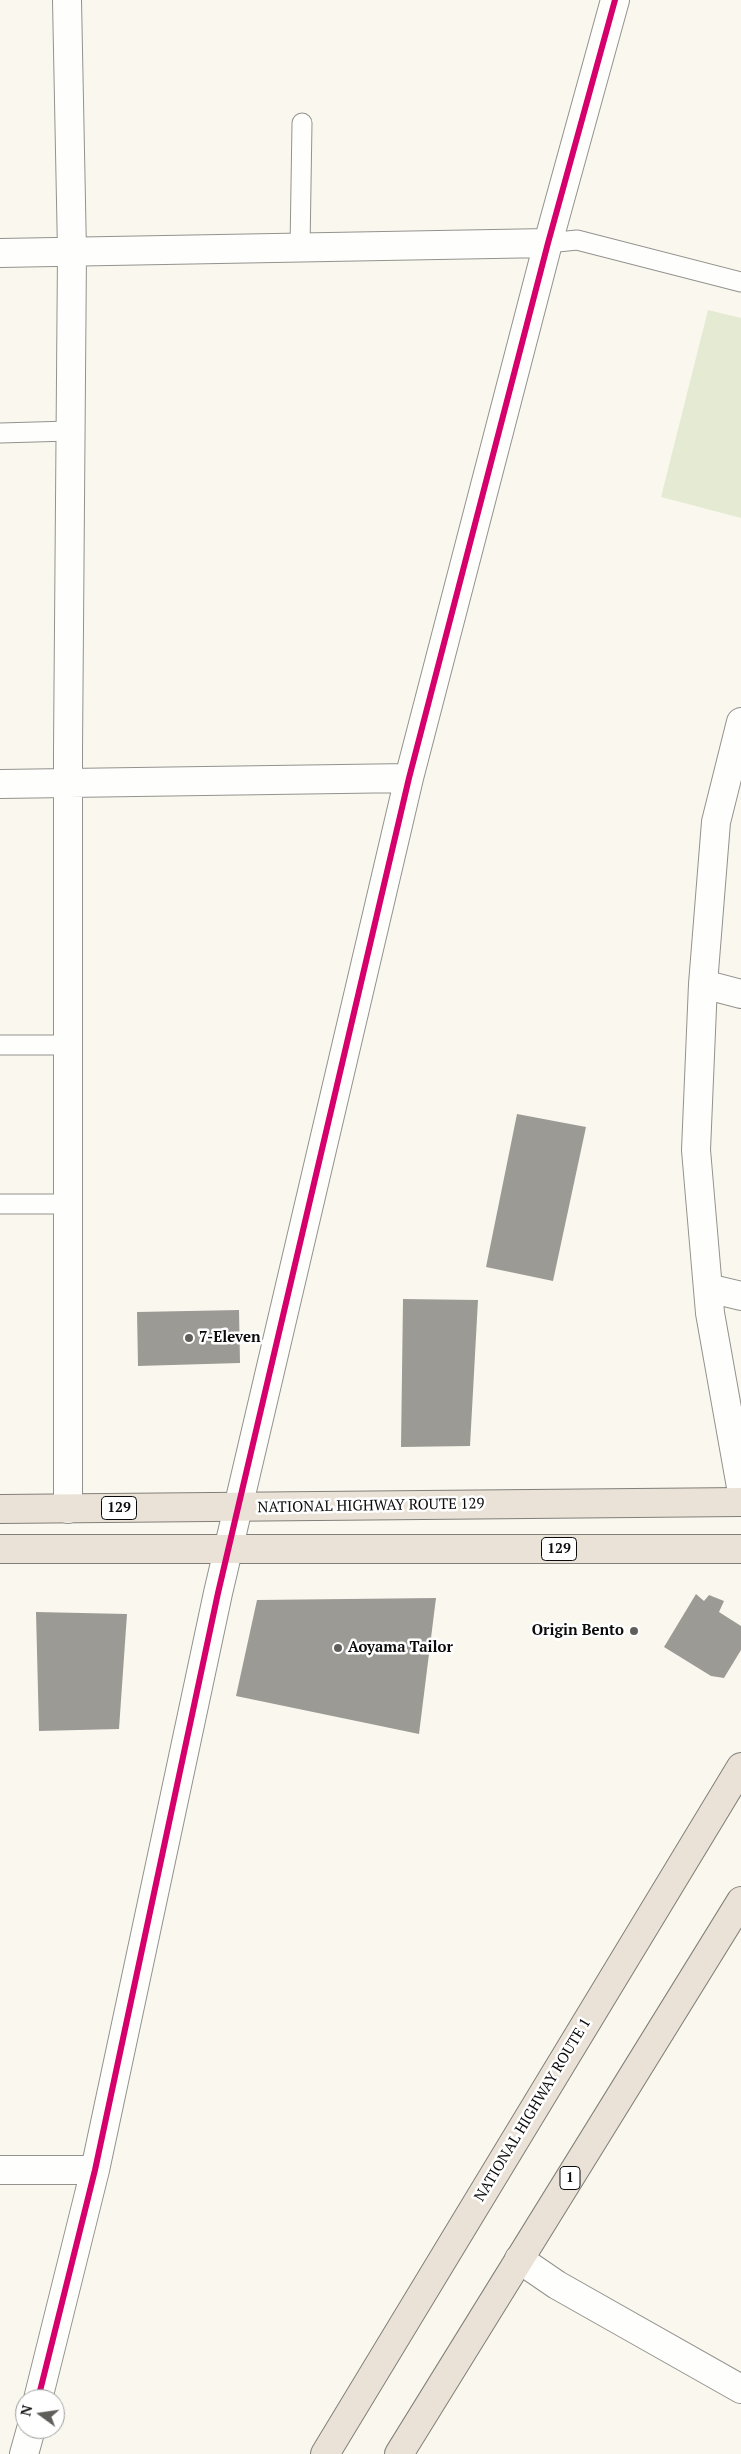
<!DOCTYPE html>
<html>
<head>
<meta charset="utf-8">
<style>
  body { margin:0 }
  #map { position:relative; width:741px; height:2454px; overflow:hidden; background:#faf8ee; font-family:"PT Serif",serif }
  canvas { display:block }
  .north { position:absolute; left:15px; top:2389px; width:50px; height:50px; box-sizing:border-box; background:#fff; border:1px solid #9d9d9d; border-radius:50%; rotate:284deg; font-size:14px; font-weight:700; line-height:20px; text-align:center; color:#0b0b0b }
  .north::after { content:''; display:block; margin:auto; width:18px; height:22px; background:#5f5e5a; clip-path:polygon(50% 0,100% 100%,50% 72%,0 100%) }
</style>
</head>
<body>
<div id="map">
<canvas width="741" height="2454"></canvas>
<div class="north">N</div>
</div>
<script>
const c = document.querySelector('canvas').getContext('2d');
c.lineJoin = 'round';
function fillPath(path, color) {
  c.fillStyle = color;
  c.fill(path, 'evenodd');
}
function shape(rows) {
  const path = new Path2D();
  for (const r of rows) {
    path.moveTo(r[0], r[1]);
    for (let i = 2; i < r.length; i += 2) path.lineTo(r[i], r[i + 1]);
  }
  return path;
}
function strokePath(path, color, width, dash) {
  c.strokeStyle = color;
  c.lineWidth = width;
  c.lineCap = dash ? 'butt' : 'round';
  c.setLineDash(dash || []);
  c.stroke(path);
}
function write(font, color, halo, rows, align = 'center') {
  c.font = font + ' "PT Serif",serif';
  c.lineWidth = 5;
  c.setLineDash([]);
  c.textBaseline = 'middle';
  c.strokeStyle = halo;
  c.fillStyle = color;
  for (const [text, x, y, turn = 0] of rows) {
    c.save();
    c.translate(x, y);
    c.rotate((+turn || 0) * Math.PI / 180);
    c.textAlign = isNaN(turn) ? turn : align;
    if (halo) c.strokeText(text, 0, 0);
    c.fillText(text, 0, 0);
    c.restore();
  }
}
fillPath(shape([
  [708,310,741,318,741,518,661,497]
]), '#e5ead3');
fillPath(shape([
  [517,1114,586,1127,553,1281,486,1267],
  [403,1299,478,1300,470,1446,401,1447],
  [239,1310,240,1363,138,1366,137,1312],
  [696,1594,704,1601,709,1595,724,1601,719,1612,741,1626,741,1650,724,1678,711,1676,664,1647],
  [436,1598,419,1734,236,1696,257,1600],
  [36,1612,127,1614,119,1729,39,1731]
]), '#9c9a95');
const service = shape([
  [548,243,577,240,741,282],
  [300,248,302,123],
  [0,433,70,431],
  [0,1045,68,1045],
  [0,1204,68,1204]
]);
const minor = shape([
  [67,0,72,252,68,750,68,1509],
  [0,253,548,243],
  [741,722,716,822,703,984,696,1150,710,1313,741,1487],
  [0,784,409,778],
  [703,984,741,994],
  [708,1288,741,1296],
  [0,2170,95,2170],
  [519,2259,557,2285,741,2389],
  [38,2399,95,2170,218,1593,409,778,548,243,615,0],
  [24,2454,31,2429]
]);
const trunk = shape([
  [0,1509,741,1502],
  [0,1549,741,1549],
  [325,2454,741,1767],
  [399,2454,741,1901]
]);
strokePath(service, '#93928d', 21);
strokePath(minor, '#93928d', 30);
strokePath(trunk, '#807f7a', 30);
strokePath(service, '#fefefc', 19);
strokePath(minor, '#fefefc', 28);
strokePath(trunk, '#eae2d6', 28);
strokePath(shape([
  [38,2399,95,2170,218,1593,409,778,548,243,615,0]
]), '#d6006c', 6);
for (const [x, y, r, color] of [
  [189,1338,5,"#5f5e5a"],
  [634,1631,5,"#5f5e5a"],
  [338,1648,5,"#5f5e5a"]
]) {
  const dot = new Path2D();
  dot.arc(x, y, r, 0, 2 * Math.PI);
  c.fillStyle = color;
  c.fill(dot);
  strokePath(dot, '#fff', 2);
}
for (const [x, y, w] of [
  [119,1508,35],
  [559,1549,35],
  [570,2178,20]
]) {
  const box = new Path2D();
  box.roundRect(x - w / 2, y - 11.5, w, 23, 4);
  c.fillStyle = '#fff';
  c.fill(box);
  strokePath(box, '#0b0b0b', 1);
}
write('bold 14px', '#0b0b0b', null, [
  ["129",119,1508],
  ["129",559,1549],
  ["1",570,2178]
]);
write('bold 15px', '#0b0b0b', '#fff', [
  ["7-Eleven",199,1338],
  ["Origin Bento",624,1631,"right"],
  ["Aoyama Tailor",348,1648]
], 'left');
write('15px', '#0b0b0b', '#fff', [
  ["NATIONAL HIGHWAY ROUTE 129",371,1506,-1],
  ["NATIONAL HIGHWAY ROUTE 1",533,2110,-59]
]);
</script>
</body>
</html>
